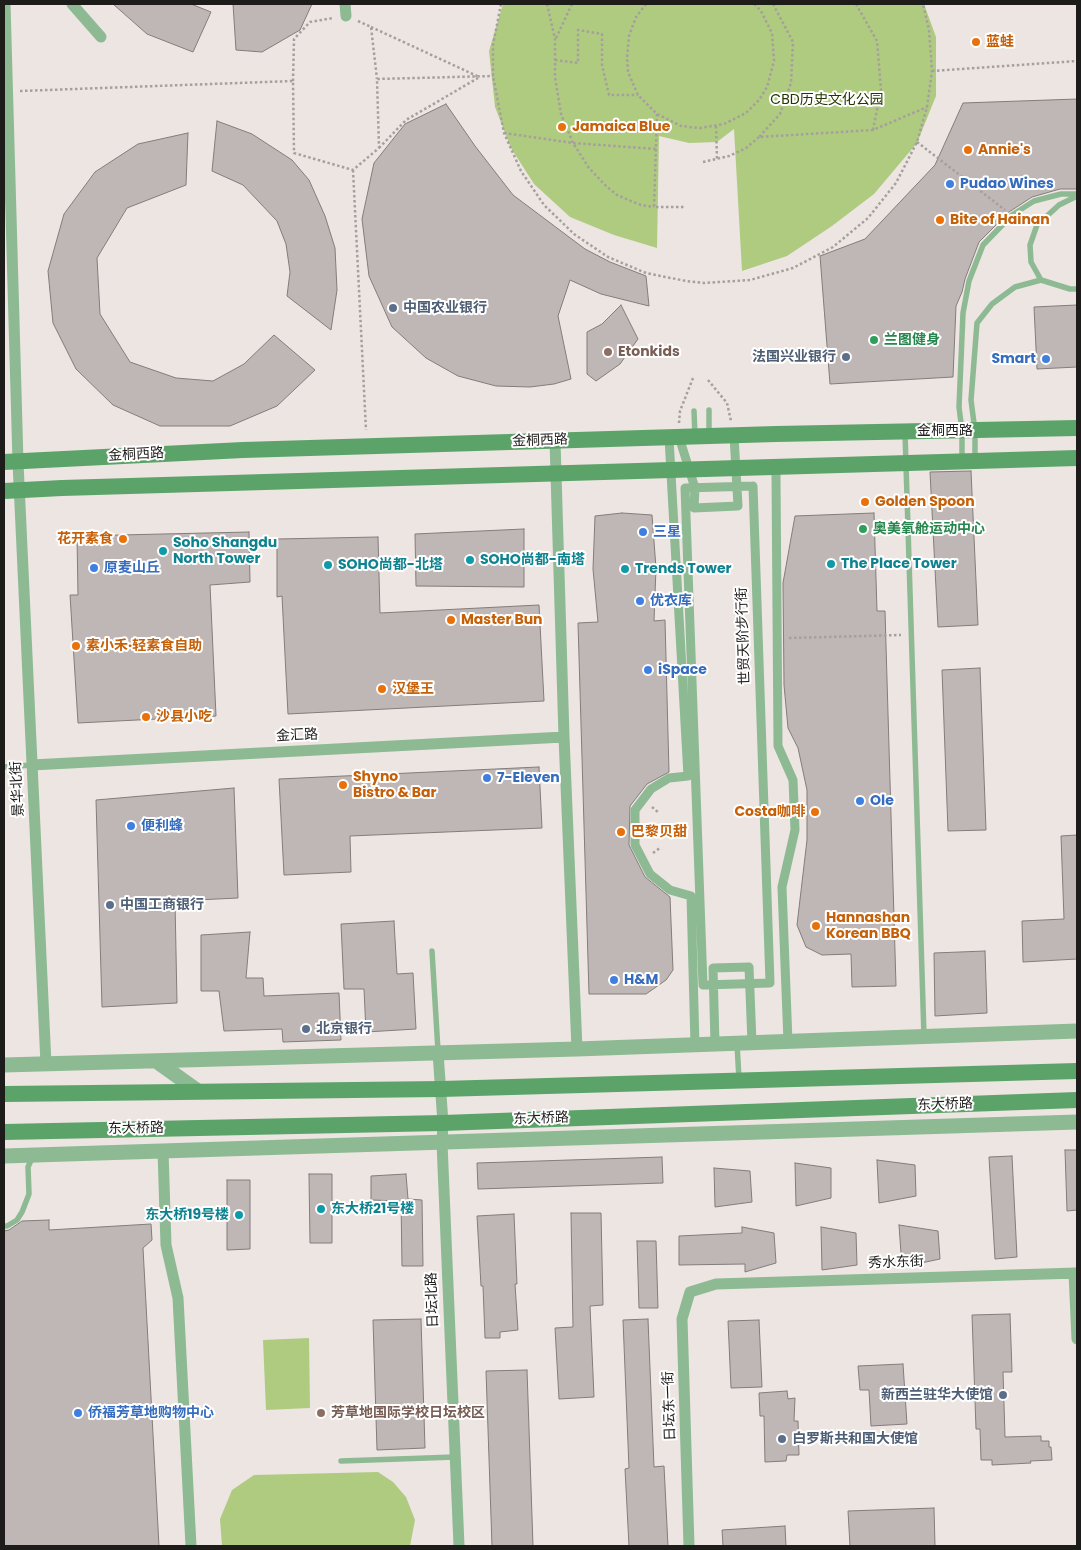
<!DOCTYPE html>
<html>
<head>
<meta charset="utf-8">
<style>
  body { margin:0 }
  #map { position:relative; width:1081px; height:1550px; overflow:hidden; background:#ede5e2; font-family:Poppins,sans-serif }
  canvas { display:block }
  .frame { position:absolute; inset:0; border:5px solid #1e1c1b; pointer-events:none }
</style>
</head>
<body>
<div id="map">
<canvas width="1081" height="1550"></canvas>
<div class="frame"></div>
</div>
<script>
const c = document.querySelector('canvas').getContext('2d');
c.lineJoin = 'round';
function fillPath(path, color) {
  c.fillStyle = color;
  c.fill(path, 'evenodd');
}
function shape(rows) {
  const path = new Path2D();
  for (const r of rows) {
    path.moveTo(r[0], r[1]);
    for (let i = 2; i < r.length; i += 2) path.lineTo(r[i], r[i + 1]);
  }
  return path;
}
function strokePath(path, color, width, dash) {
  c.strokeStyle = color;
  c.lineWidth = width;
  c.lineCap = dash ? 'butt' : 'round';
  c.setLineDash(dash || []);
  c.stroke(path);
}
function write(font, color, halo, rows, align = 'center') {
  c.font = font + ' Poppins,"Noto Sans SC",sans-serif';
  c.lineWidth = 4;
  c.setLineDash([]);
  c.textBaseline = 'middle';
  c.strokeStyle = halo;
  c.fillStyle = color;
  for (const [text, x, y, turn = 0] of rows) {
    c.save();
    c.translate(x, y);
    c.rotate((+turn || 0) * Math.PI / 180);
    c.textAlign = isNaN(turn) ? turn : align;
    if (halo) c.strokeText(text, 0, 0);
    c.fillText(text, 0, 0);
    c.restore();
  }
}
fillPath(shape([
  [503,4,924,4,936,37,936,96,917,143,874,194,832,226,787,256,742,271,734,129,717,142,689,143,659,136,657,248,614,235,570,217,534,184,511,148,495,107,489,51],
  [309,1338,310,1408,266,1410,263,1340],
  [378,1472,393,1482,406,1497,415,1520,410,1546,222,1546,220,1519,232,1490,254,1475]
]), '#afcb80');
const building = shape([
  [113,4,191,4,211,12,193,52,147,34,113,4],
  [233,4,312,4,300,30,262,52,236,50,233,4],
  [1077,99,1077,189,1060,189,1032,197,1009,212,979,242,965,279,962,292,956,306,953,377,830,384,820,256,865,239,935,165,963,103,1077,99],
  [446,104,475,146,513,195,585,249,610,262,646,276,649,306,601,294,570,280,558,316,571,379,554,384,530,387,496,386,458,376,426,358,392,327,369,276,362,219,374,163,405,124,446,104],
  [217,121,252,134,292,160,309,180,325,216,335,248,337,290,331,330,287,296,290,272,286,244,277,221,243,185,212,171,217,121],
  [188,133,186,185,127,208,97,258,100,314,130,362,176,378,213,381,244,364,274,335,315,370,277,406,230,426,160,426,113,405,76,369,53,323,48,271,64,214,95,172,138,144,188,133],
  [621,305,638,339,620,364,596,381,587,374,587,332,602,324,621,305],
  [1077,305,1077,367,1037,369,1034,307,1077,305],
  [971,471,978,625,938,627,930,472,971,471],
  [622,513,652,515,656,568,654,621,665,620,669,772,647,784,630,806,629,845,645,877,670,897,673,970,666,980,646,994,589,994,578,623,598,622,593,569,595,516,622,513],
  [874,513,877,611,885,611,896,986,852,987,851,954,822,955,806,947,797,925,807,840,807,790,798,748,788,728,784,685,783,583,795,516,874,513],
  [524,529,524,587,416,586,415,534,524,529],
  [249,532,250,582,210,585,216,716,78,723,70,595,78,595,77,536,249,532],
  [378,537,380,613,539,605,544,701,288,714,282,596,277,597,277,539,378,537],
  [980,668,986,830,948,831,942,670,980,668],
  [539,767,542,828,350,836,351,872,284,875,279,779,539,767],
  [234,788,238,898,175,901,177,1003,102,1007,96,800,234,788],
  [1077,835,1077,959,1023,962,1022,921,1064,919,1061,836,1077,835],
  [394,921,397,974,413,973,416,1029,366,1032,364,989,344,989,341,924,394,921],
  [250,932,246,978,263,978,264,996,339,993,341,1040,283,1042,282,1029,224,1031,219,991,201,991,201,935,250,932],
  [985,951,987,1013,935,1016,934,953,985,951],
  [1065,1150,1077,1150,1077,1210,1067,1211,1065,1150],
  [1012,1156,1017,1257,995,1259,989,1157,1012,1156],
  [662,1157,663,1183,478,1189,477,1163,662,1157],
  [877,1160,915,1165,916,1196,879,1203,877,1160],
  [795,1163,831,1168,831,1198,796,1206,795,1163],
  [714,1168,750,1171,752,1202,715,1207,714,1168],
  [309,1174,332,1174,332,1243,310,1243,309,1174],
  [406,1174,408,1199,422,1200,423,1266,402,1266,401,1201,371,1200,371,1176,406,1174],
  [227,1180,250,1180,250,1249,227,1250,227,1180],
  [571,1213,601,1213,603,1305,590,1306,594,1397,559,1399,555,1328,573,1327,571,1213],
  [514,1214,517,1284,515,1284,518,1330,500,1332,500,1338,485,1338,483,1286,481,1286,477,1216,514,1214],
  [49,1220,49,1230,151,1224,152,1240,143,1248,159,1546,4,1546,4,1231,9,1230,22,1221,49,1220],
  [899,1225,938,1231,940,1259,902,1267,899,1225],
  [742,1227,774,1233,776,1263,745,1272,745,1264,679,1265,679,1236,742,1233,742,1227],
  [821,1227,856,1233,857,1265,822,1270,821,1227],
  [637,1241,656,1241,658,1308,639,1308,637,1241],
  [1010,1314,1012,1372,1003,1372,1005,1437,1041,1436,1041,1441,1049,1441,1049,1447,1051,1447,1052,1460,1030,1461,1031,1463,992,1465,992,1460,981,1460,980,1429,976,1429,972,1315,1010,1314],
  [421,1319,425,1448,377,1450,373,1320,421,1319],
  [648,1319,654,1467,664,1466,668,1546,629,1546,625,1469,629,1468,623,1320,648,1319],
  [759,1320,762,1387,731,1388,728,1321,759,1320],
  [903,1364,907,1424,871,1426,869,1390,860,1390,858,1366,903,1364],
  [527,1370,533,1546,492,1546,486,1371,527,1370],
  [787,1391,788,1399,795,1398,794,1421,798,1421,799,1455,787,1455,786,1461,765,1462,764,1416,760,1416,759,1393,787,1391],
  [934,1508,935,1546,850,1546,848,1511,934,1508],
  [785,1526,786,1546,723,1546,722,1530,785,1526]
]);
fillPath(building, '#bfb7b5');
strokePath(building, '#837c7a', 1);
strokePath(shape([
  [501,4,493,45,493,76,504,133,521,171,544,205,574,234,608,257,646,273,686,281,704,283,750,280,793,268,833,247,868,218,896,183,917,142,927,107,932,71,929,30,923,4],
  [547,4,555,39,555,77,561,114,573,143,589,168,606,186,617,195,631,201,641,205,654,207],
  [646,4,636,17,629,36,627,58,628,72,638,95,657,114,681,126,700,128,724,124,746,113,759,100,767,87,774,61,772,33,761,11,754,4],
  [773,4,793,42,791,83,780,114,759,137,873,130,927,107],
  [774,4,782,4],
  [856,4,877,41,881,89,873,130],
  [358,21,371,27,377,79],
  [371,27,477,76],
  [556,38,572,4],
  [555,60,578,63,578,30,602,34,602,65,609,95,638,95],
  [932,71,1077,61],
  [293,81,294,39,310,22,333,18],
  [20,91,293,81,294,153,353,170,379,148,377,79,493,76],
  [657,114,654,207,686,207],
  [716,126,717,159],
  [504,133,573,143,656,149],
  [917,142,1005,210],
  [379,148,406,120,478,78],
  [703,162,729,156,746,148,759,137],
  [353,170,366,430],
  [708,380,727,403,731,421],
  [679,423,680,411,693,378],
  [789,638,901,635],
  [652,807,659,813],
  [647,830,657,830],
  [653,853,660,848]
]), '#a59f9d', 2.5, [2.5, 2.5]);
strokePath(shape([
  [1041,280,1031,262,1030,245,1037,225,1059,205,1077,196],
  [709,410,709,434],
  [694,411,695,436],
  [905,433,924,1036],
  [975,458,975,431,971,400,977,323,992,304,1015,287,1041,280,1070,289,1077,289],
  [962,460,962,431,959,407,963,313,969,281,983,245,1012,215,1034,201,1061,194,1077,194],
  [4,767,32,765],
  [432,951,438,1051],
  [737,1044,739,1079],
  [4,1226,7,1226,17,1220,22,1212,29,1194,28,1167,33,1156],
  [341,1461,455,1457]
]), '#8dba93', 5.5);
strokePath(shape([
  [679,437,695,488,694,508,738,506,734,436],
  [669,438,688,776,669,778,651,789,635,810,635,845,650,874,670,890,691,896,695,1045],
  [776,475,778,746,793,780,795,830,782,887,788,1042],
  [753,486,770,983,703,985,685,488,753,486],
  [715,1044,713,968,749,967,752,1043]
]), '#8dba93', 9);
strokePath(shape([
  [5,4,18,462,46,1064],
  [72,4,101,37],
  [345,4,346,16],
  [555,441,564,737,577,1049],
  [32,765,564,737],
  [438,1053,443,1123,442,1143,459,1546],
  [163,1151,166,1245,178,1298,191,1546],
  [1074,1273,1077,1339],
  [689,1546,682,1319,690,1292,716,1284,1077,1273]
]), '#8dba93', 11);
strokePath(shape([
  [156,1061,198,1091],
  [4,1065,577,1049,1077,1031],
  [4,1156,1077,1122]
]), '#8dba93', 15);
strokePath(shape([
  [4,462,243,450,776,434,1077,428],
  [4,491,62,488,1077,458],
  [4,1094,441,1089,1077,1071],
  [4,1132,443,1123,1077,1100]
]), '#5ca369', 16);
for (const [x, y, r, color] of [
  [976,42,5,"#e8710a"],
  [562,127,5,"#e8710a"],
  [968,150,5,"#e8710a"],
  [950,184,5,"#3f7fe0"],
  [940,220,5,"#e8710a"],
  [393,308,5,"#5c6f8a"],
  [874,340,5,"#2e9e5b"],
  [608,352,5,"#8d6e63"],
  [846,357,5,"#5c6f8a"],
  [1046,359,5,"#3f7fe0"],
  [865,502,5,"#e8710a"],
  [863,529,5,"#2e9e5b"],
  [643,532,5,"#3f7fe0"],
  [123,539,5,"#e8710a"],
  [163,551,5,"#0f9aa8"],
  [470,560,5,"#0f9aa8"],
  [831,564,5,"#0f9aa8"],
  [328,565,5,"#0f9aa8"],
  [94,568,5,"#3f7fe0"],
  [625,569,5,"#0f9aa8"],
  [640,601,5,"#3f7fe0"],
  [451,620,5,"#e8710a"],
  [76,646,5,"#e8710a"],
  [648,670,5,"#3f7fe0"],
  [382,689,5,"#e8710a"],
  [146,717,5,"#e8710a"],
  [487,778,5,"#3f7fe0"],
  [343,785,5,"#e8710a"],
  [860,801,5,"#3f7fe0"],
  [815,812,5,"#e8710a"],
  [131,826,5,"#3f7fe0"],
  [621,832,5,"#e8710a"],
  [110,905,5,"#5c6f8a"],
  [816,926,5,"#e8710a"],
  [614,980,5,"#3f7fe0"],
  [306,1029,5,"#5c6f8a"],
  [321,1209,5,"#0f9aa8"],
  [239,1215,5,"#0f9aa8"],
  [1003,1395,5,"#5c6f8a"],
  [78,1413,5,"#3f7fe0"],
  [321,1413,5,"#8d6e63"],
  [782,1439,5,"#5c6f8a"]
]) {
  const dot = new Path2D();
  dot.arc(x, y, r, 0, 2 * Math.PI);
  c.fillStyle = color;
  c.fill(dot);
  strokePath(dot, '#fff', 2);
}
write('bold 14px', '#c56008', '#fff', [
  ["蓝蛙",986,42],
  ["Jamaica Blue",572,127],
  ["Annie's",978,150],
  ["Bite of Hainan",950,220],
  ["Golden Spoon",875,502],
  ["花开素食",113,539,"right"],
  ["Master Bun",461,620],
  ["素小禾·轻素食自助",86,646],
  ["汉堡王",392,689],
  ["沙县小吃",156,717],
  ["Shyno",353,777],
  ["Bistro & Bar",353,793],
  ["Costa咖啡",805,812,"right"],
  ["巴黎贝甜",631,832],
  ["Hannashan",826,918],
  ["Korean BBQ",826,934]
], 'left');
write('14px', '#253600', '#fff', [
  ["CBD历史文化公园",827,100]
]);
write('bold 14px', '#366cbe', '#fff', [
  ["Pudao Wines",960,184],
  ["Smart",1036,359,"right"],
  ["三星",653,532],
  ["原麦山丘",104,568],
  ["优衣库",650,601],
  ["iSpace",658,670],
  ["7-Eleven",497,778],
  ["Ole",870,801],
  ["便利蜂",141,826],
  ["H&M",624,980],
  ["侨福芳草地购物中心",88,1413]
], 'left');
write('bold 14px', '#4e5e75', '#fff', [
  ["中国农业银行",403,308],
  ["法国兴业银行",836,357,"right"],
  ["中国工商银行",120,905],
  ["北京银行",316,1029],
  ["新西兰驻华大使馆",993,1395,"right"],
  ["白罗斯共和国大使馆",792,1439]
], 'left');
write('bold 14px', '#27864d', '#fff', [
  ["兰图健身",884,340],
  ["奥美氧舱运动中心",873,529]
], 'left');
write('bold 14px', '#785e54', '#fff', [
  ["Etonkids",618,352],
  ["芳草地国际学校日坛校区",331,1413]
], 'left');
write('14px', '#1e1c1b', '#fff', [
  ["金桐西路",945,431],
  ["金桐西路",540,441,-2],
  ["金桐西路",136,455,-3],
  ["世贸天阶步行街",744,636,-92],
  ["金汇路",297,736,-3],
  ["景华北街",18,789,-93],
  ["东大桥路",945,1105,-2],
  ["东大桥路",541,1119,-2],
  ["东大桥路",136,1129,-1],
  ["秀水东街",896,1263,-2],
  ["日坛北路",433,1300,-92],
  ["日坛东一街",670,1406,-92]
]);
write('bold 14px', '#0d838f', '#fff', [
  ["Soho Shangdu",173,543],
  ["North Tower",173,559],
  ["SOHO尚都-南塔",480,560],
  ["The Place Tower",841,564],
  ["SOHO尚都-北塔",338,565],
  ["Trends Tower",635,569],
  ["东大桥21号楼",331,1209],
  ["东大桥19号楼",229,1215,"right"]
], 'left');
</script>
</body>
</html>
